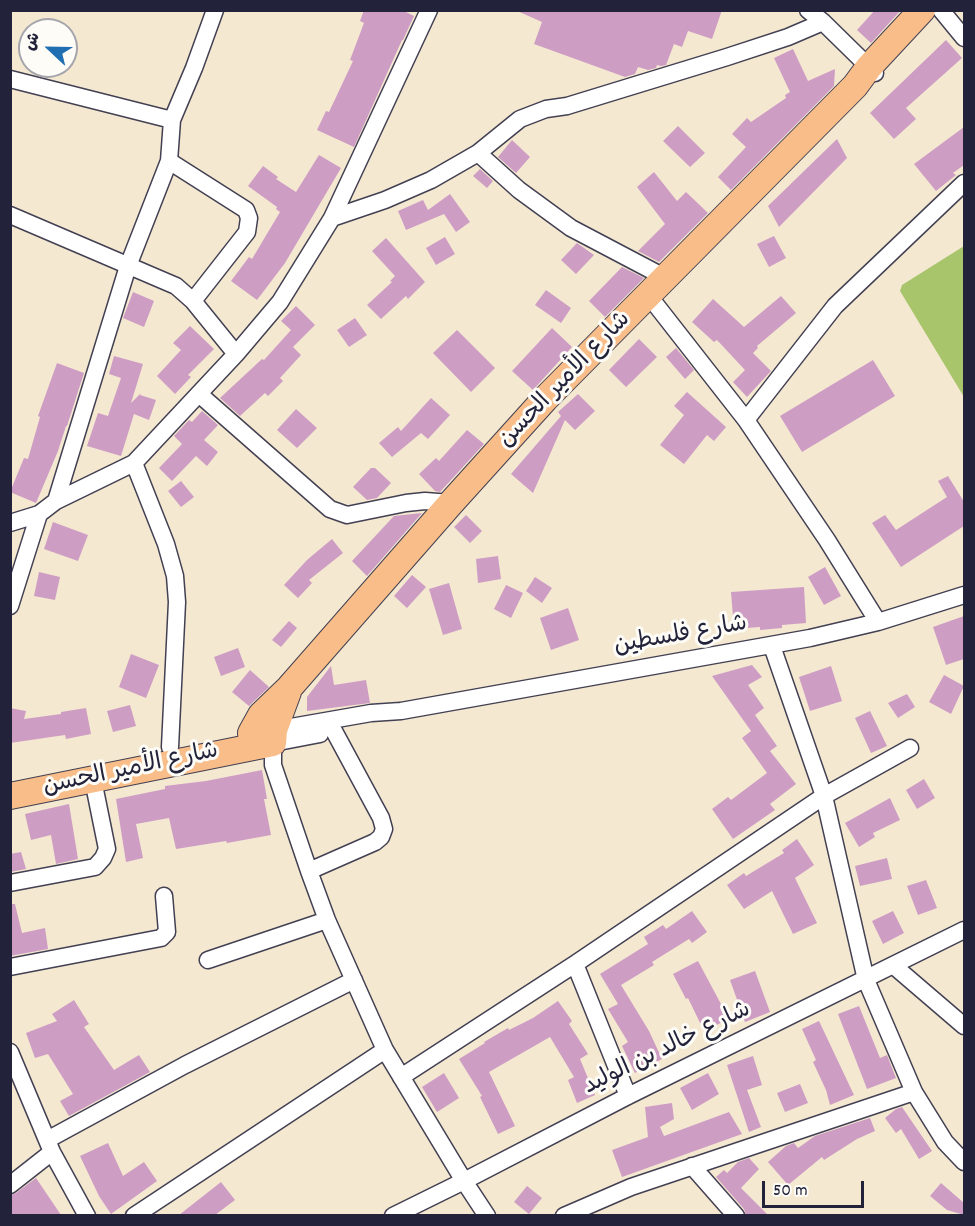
<!DOCTYPE html>
<html>
<head>
<meta charset="utf-8">
<style>
  body { margin:0 }
  #map { position:relative; width:975px; height:1226px; overflow:hidden; background:#f4e8d1; font-family:Dekko,"Playpen Sans Arabic",sans-serif }
  canvas { display:block }
  .frame { position:absolute; inset:0; border:12px solid #22223b; pointer-events:none }
  .north { position:absolute; left:18px; top:18px; width:60px; height:60px; box-sizing:border-box; background:#fdfcf7; border:2px solid #a5a5ac; border-radius:50%; rotate:292deg; font-size:16px; font-weight:700; line-height:24px; text-align:center; color:#22223b }
  .north::after { content:''; display:block; margin:auto; width:21px; height:27px; background:#1f6fb2; clip-path:polygon(50% 0,100% 100%,50% 72%,0 100%) }
  .scale { position:absolute; left:762px; top:1181px; width:102px; height:27px; box-sizing:border-box; border:3px solid #22223b; border-top:0; padding-left:8px; font-size:18px; line-height:21px; white-space:nowrap; color:#22223b; -webkit-text-stroke:4px #fdfcf7; paint-order:stroke }
</style>
</head>
<body>
<div id="map">
<canvas width="975" height="1226"></canvas>
<div class="frame"></div>
<div class="north">ش</div>
<div class="scale">50 m</div>
</div>
<script>
const c = document.querySelector('canvas').getContext('2d');
c.lineJoin = 'round';
function fillPath(path, color) {
  c.fillStyle = color;
  c.fill(path, 'evenodd');
}
function shape(rows) {
  const path = new Path2D();
  for (const r of rows) {
    path.moveTo(r[0], r[1]);
    for (let i = 2; i < r.length; i += 2) path.lineTo(r[i], r[i + 1]);
  }
  return path;
}
function strokePath(path, color, width, dash) {
  c.strokeStyle = color;
  c.lineWidth = width;
  c.lineCap = dash ? 'butt' : 'round';
  c.setLineDash(dash || []);
  c.stroke(path);
}
function write(font, color, halo, rows, align = 'center') {
  c.font = font + ' Dekko,"Playpen Sans Arabic",sans-serif';
  c.lineWidth = 6;
  c.setLineDash([]);
  c.textBaseline = 'middle';
  c.strokeStyle = halo;
  c.fillStyle = color;
  for (const [text, x, y, turn = 0] of rows) {
    c.save();
    c.translate(x, y);
    c.rotate((+turn || 0) * Math.PI / 180);
    c.textAlign = isNaN(turn) ? turn : align;
    if (halo) c.strokeText(text, 0, 0);
    c.fillText(text, 0, 0);
    c.restore();
  }
}
fillPath(shape([
  [964,246,964,397,900,291,902,285]
]), '#a8c56c');
fillPath(shape([
  [364,10,402,10,414,16,403,40,402,40,354,147,317,130,326,111,329,112,353,61,350,60,364,23,360,21],
  [515,10,722,10,712,39,688,31,682,47,674,44,666,65,661,66,657,65,656,68,648,70,638,67,635,74,625,77,534,44,542,22],
  [875,10,901,10,871,43,857,30],
  [946,40,962,58,906,108,916,119,894,139,870,113],
  [793,49,808,81,835,69,834,86,731,190,718,177,746,147,732,134,747,118,751,122,786,98,785,95,790,92,774,58],
  [678,126,705,153,690,167,663,141],
  [964,127,964,165,953,173,956,175,936,191,914,164],
  [837,139,847,158,779,227,768,206],
  [512,140,530,157,516,173,498,157],
  [319,155,341,168,285,263,257,300,231,281,249,257,252,259,280,212,276,209,277,207,248,186,263,166,278,177,276,179,296,192],
  [480,169,493,181,487,188,473,176],
  [654,172,677,201,686,192,708,213,659,262,638,251,665,224,637,187],
  [450,194,470,222,456,232,444,214,406,230,398,211,423,200,428,210],
  [774,236,786,258,769,267,757,244],
  [445,237,455,254,436,265,426,248],
  [386,238,425,282,408,299,406,296,381,319,367,305,392,282,390,281,395,276,372,251],
  [577,243,594,255,576,274,561,260],
  [622,267,644,278,605,317,589,301],
  [546,290,571,308,561,323,535,305],
  [133,292,154,301,144,327,123,318],
  [781,296,796,313,757,346,758,348,753,353,771,371,747,397,733,382,745,370,717,340,714,342,692,322,713,299,744,327],
  [296,306,315,325,293,347,301,355,280,378,283,381,268,396,265,393,240,416,220,398,262,359,264,360,291,330,281,321],
  [355,318,367,335,349,347,337,330],
  [190,326,214,349,188,375,191,377,175,394,157,376,181,350,173,343],
  [552,328,572,347,533,390,512,371],
  [457,330,495,368,471,392,433,353],
  [639,339,657,357,626,387,609,370],
  [676,348,694,370,685,379,666,357],
  [114,356,143,364,131,403,141,393,140,395,156,400,149,420,134,414,121,456,87,446,98,413,108,416,121,378,109,374],
  [873,360,895,396,802,452,780,416],
  [57,363,84,373,67,426,66,426,58,451,36,503,10,492,24,458,28,459,40,417,38,416],
  [687,392,726,427,714,441,707,435,684,464,660,445,684,415,674,406],
  [578,394,595,411,575,430,565,420,533,493,511,474,561,416,558,412],
  [431,398,450,415,428,439,421,433,392,457,379,443,398,427,401,431],
  [296,409,317,428,297,448,277,430],
  [202,411,218,425,204,440,218,452,207,466,196,456,172,481,159,468,182,444,174,436,189,420,192,422],
  [467,430,484,444,440,492,435,491,419,474,436,458,439,461],
  [371,468,375,468,391,483,377,498,367,500,353,487],
  [948,476,964,502,964,526,901,567,872,523,885,515,896,530,947,497,938,481],
  [181,481,194,497,181,507,168,491],
  [422,513,367,576,352,561,394,516],
  [466,515,482,531,470,543,454,527],
  [53,522,88,535,78,561,44,549],
  [332,539,343,553,309,580,312,583,298,598,284,585,307,560],
  [498,556,501,579,478,583,476,559],
  [825,567,841,596,824,605,808,577],
  [39,572,60,577,55,600,34,596],
  [412,575,426,587,407,608,394,596],
  [535,577,552,588,542,603,526,591],
  [449,583,462,629,443,635,429,589],
  [506,585,523,593,511,618,494,609],
  [804,587,806,623,782,625,782,628,760,630,760,627,734,629,731,592],
  [568,608,579,640,551,650,540,618],
  [964,616,964,659,946,665,933,627],
  [289,621,297,628,281,647,272,640],
  [238,648,245,667,221,676,214,657],
  [131,654,159,665,146,698,119,687],
  [752,665,762,677,748,685,764,708,755,715,777,746,770,751,796,784,770,804,775,810,733,839,712,809,728,797,731,800,767,773,742,738,751,731,712,676],
  [331,666,334,685,366,680,370,703,307,711,307,697],
  [831,666,842,701,810,711,799,677],
  [250,670,269,687,249,706,232,692],
  [944,675,964,686,951,714,929,702],
  [907,694,915,707,898,718,888,703],
  [130,705,136,726,113,732,107,711],
  [10,708,26,711,24,719,61,714,61,712,86,708,91,734,66,739,65,735,10,743],
  [870,711,887,746,871,753,855,718],
  [262,770,267,799,264,799,271,835,227,843,226,841,176,849,169,818,136,824,143,858,126,862,116,799,165,789,165,786,206,781],
  [924,779,935,798,917,809,906,790],
  [890,798,900,820,873,833,875,837,859,847,845,823],
  [69,804,78,859,56,864,51,835,31,840,25,814],
  [797,839,814,865,795,878,817,923,793,934,772,891,744,909,727,885,744,873,746,876,784,853,782,850],
  [21,852,26,869,10,872,10,854],
  [887,858,892,879,860,886,855,866],
  [926,880,937,908,918,915,907,886],
  [10,904,15,904,22,933,45,928,48,949,10,956],
  [692,911,707,932,692,943,689,939,652,962,654,965,621,985,649,1031,662,1059,635,1073,622,1046,628,1042,608,1009,618,1004,600,974,648,944,644,937,663,925,666,929],
  [893,911,904,933,883,944,872,921],
  [698,961,729,1019,704,1031,688,998,686,999,673,974],
  [755,971,770,1012,745,1022,730,980],
  [74,1000,89,1024,84,1027,114,1070,139,1055,150,1072,69,1116,60,1101,73,1094,48,1054,35,1058,26,1033,57,1021,52,1014],
  [558,1001,572,1021,569,1024,588,1054,580,1059,595,1095,577,1103,568,1080,574,1077,550,1037,489,1072,515,1126,498,1134,480,1097,482,1096,459,1059,485,1043,484,1042,508,1028,509,1030,533,1018],
  [859,1006,880,1058,887,1055,896,1078,867,1089,838,1014],
  [819,1021,854,1095,830,1105,826,1090,813,1062,816,1060,802,1029],
  [753,1056,762,1085,747,1090,761,1127,749,1132,727,1065],
  [444,1073,459,1098,437,1112,422,1087],
  [708,1073,719,1094,692,1110,680,1088],
  [800,1084,808,1103,785,1112,777,1093],
  [672,1103,674,1119,660,1127,664,1136,729,1112,742,1134,622,1177,612,1150,648,1137,645,1107],
  [902,1107,932,1151,919,1159,901,1129,896,1133,885,1118,896,1109],
  [870,1118,875,1131,857,1139,824,1160,822,1157,788,1185,768,1162,786,1146,794,1143,798,1148,815,1136],
  [108,1143,123,1176,144,1162,157,1181,111,1214,99,1196,80,1156],
  [749,1158,759,1169,741,1188,768,1215,746,1215,744,1209,716,1177,724,1170,727,1173,738,1162],
  [36,1178,61,1215,10,1215,10,1195,16,1193],
  [221,1182,235,1200,215,1215,179,1215],
  [941,1183,964,1203,964,1215,947,1210,930,1196],
  [527,1186,542,1198,529,1214,514,1202]
]), '#ce9dc4');
const minor = shape([
  [808,10,823,22,875,73],
  [941,10,964,38],
  [10,79,172,120],
  [478,153,519,190,571,228,666,278],
  [10,215,176,286,193,301,236,354],
  [332,218,385,200,431,180,478,153,520,119,546,109,567,106,727,57,788,37,823,22],
  [649,296,746,420,827,540,878,622],
  [193,301,247,232,249,218,246,210,169,161,172,120,194,68,215,10],
  [199,394,330,509,347,515,406,503,425,501,451,503],
  [746,420,835,306,964,183],
  [134,463,166,544,175,576,177,602,170,747],
  [56,501,128,266,169,161],
  [10,523,39,514,56,501,134,463,236,354,280,302,332,218,429,10],
  [10,606,39,514],
  [772,646,824,796,866,980,914,1092,945,1142,964,1162],
  [274,730,371,713,401,711,810,638,878,622,964,595],
  [320,734,273,743,273,765,309,871,327,920,385,1050,464,1181,487,1216],
  [309,871,375,842,381,837,384,829,381,818,334,731],
  [10,883,95,867,103,858,107,849,93,780],
  [208,960,327,920],
  [575,964,628,1096],
  [894,966,964,1026],
  [10,967,161,938,167,932,164,896],
  [10,1052,52,1152,87,1216],
  [401,1077,575,964,824,796,910,748],
  [47,1140,185,1065,354,980],
  [692,1166,736,1216],
  [10,1185,52,1152],
  [134,1216,385,1050],
  [393,1216,464,1181,628,1096,964,930],
  [564,1216,631,1187,914,1092]
]);
const primary = shape([
  [252,745,251,733,261,715,289,688,451,503,545,399,855,86,869,67,922,10],
  [10,796,273,743,274,730,288,692]
]);
strokePath(minor, '#424052', 19);
strokePath(primary, '#424052', 28);
strokePath(minor, '#fff', 16);
strokePath(primary, '#f8bd88', 26);
write('24px', '#22223b', '#fdfcf7', [
  ["شارع الأمير الحسن",566,381,-46],
  ["شارع فلسطين",681,637,-10],
  ["شارع الأمير الحسن",131,771,-12],
  ["شارع خالد بن الوليد",668,1050,-26]
]);
</script>
</body>
</html>
